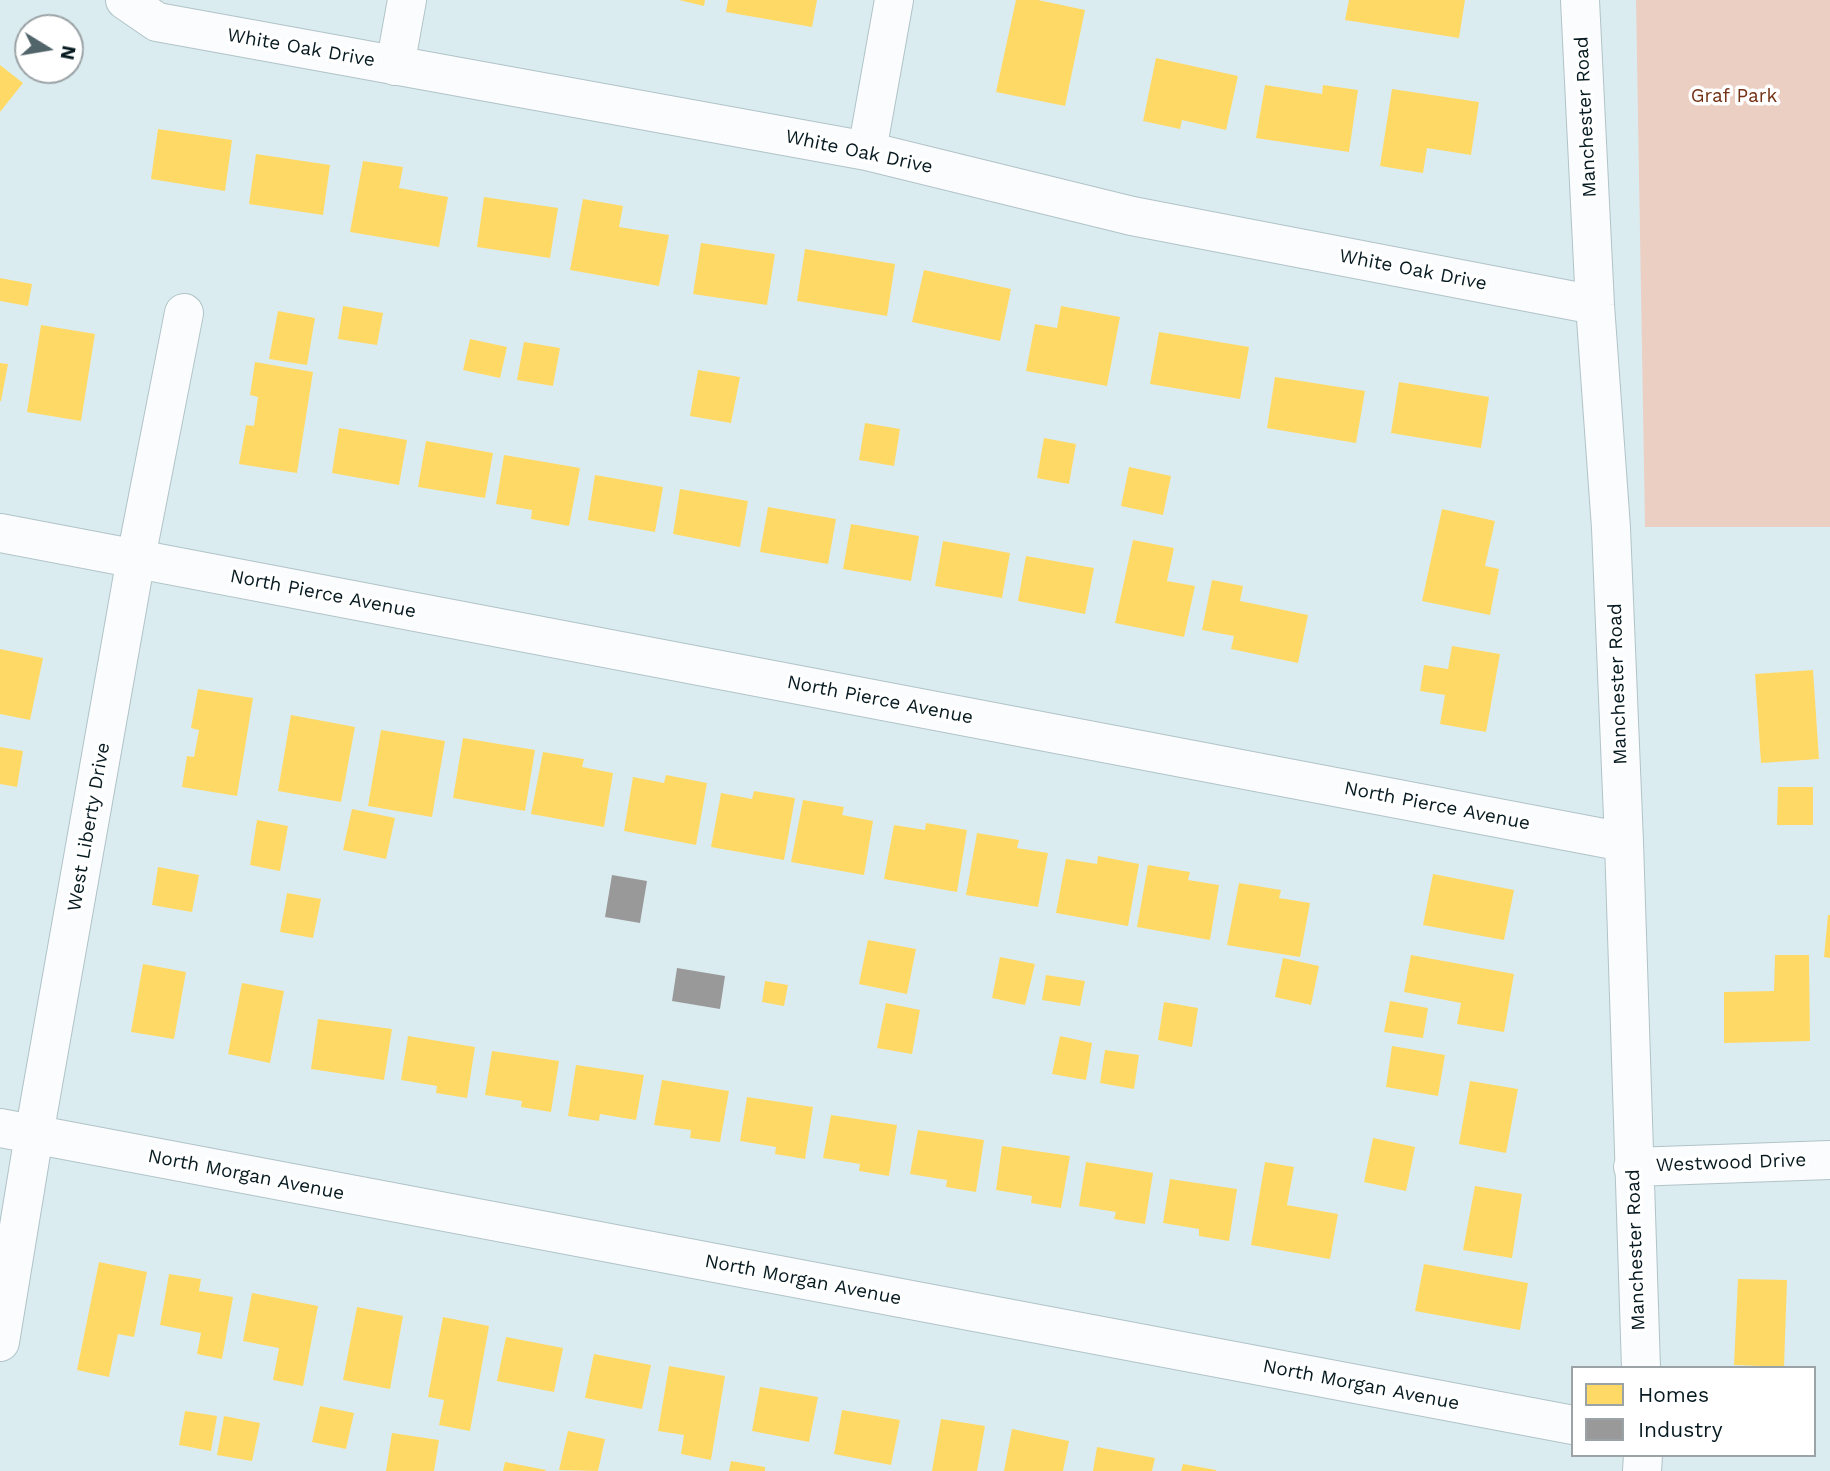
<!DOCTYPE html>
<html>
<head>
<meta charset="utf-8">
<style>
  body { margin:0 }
  #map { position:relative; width:1830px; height:1471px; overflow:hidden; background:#dbecf1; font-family:"Work Sans",sans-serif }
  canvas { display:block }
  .legend { position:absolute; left:1571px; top:1366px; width:245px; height:91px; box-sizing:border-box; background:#fff; border:2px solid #9ba3a6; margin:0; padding:9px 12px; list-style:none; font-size:21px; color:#061a20 }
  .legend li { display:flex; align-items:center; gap:14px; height:35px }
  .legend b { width:35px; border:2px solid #9ba3a6 }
  .north { position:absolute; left:14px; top:14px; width:70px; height:70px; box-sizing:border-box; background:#fff; border:2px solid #9ba3a6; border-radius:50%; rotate:101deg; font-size:19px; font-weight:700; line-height:28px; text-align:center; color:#061a20 }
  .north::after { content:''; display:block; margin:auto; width:24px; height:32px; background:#516469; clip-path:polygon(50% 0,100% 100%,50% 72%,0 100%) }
</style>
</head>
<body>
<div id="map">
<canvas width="1830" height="1471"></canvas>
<ul class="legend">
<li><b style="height:19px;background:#ffd966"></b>Homes</li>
<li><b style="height:19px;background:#999"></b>Industry</li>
</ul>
<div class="north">N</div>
</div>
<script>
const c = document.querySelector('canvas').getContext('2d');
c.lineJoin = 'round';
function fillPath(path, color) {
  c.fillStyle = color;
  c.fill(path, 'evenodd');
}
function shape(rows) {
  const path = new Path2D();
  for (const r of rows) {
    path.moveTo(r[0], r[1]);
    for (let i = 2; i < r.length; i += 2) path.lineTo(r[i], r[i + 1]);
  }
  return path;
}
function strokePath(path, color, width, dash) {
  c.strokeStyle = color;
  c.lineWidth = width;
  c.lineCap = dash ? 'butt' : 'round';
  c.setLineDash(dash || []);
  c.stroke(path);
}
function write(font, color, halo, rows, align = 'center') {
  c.font = font + ' "Work Sans",sans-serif';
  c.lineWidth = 7;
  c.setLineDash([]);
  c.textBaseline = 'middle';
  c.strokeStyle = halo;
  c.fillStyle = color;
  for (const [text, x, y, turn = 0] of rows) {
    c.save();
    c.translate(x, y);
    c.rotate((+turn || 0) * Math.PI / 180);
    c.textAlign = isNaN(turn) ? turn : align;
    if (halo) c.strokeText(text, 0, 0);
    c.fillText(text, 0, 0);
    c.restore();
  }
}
fillPath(shape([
  [1636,0,1830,0,1830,527,1645,527]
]), '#ebcfc3');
fillPath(shape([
  [679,0,705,0,704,6],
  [728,0,817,0,812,27,726,12],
  [1016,0,1038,0,1085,10,1065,106,996,92],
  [1349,0,1465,0,1459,38,1345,20],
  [1156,58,1238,76,1226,130,1182,120,1180,129,1143,121],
  [0,65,23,83,0,112],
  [1265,85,1322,94,1323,85,1358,90,1349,152,1256,138],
  [1392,89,1479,102,1471,155,1427,148,1423,173,1380,166],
  [158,129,232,140,225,191,151,179],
  [256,154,330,165,323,215,249,204],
  [363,161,403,167,399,188,448,197,439,247,350,232],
  [484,197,558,208,550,258,477,247],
  [583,199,623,206,619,227,669,235,659,286,570,270],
  [701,243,775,254,767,305,693,294],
  [805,249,895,264,887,316,797,301],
  [924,270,1011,289,1000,341,912,322],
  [0,278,32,284,28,306,0,301],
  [343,306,383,313,377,345,338,339],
  [1061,306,1120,317,1107,386,1026,371,1035,324,1057,328],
  [278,311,315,318,307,365,269,359],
  [41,325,95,334,81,421,27,412],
  [1159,332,1249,347,1240,399,1150,384],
  [470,339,507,347,500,378,463,370],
  [524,342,560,348,553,386,517,380],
  [255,362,313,372,297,473,239,464,246,425,254,426,258,397,250,395],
  [0,363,8,364,1,401,0,401],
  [698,370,740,377,731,423,690,416],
  [1275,377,1365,391,1356,443,1267,428],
  [1399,382,1489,397,1481,448,1391,433],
  [865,423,900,429,894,466,859,460],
  [339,428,407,440,399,485,332,473],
  [1044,438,1076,444,1069,484,1037,478],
  [426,441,493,453,485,498,418,487],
  [504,455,580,468,569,526,531,519,532,510,496,504],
  [1129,467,1171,476,1163,515,1121,506],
  [595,475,663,487,655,532,588,520],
  [680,489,748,501,740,547,673,534],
  [768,507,836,519,828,564,760,552],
  [1442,509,1495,521,1485,566,1499,569,1490,615,1422,601],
  [851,524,919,536,911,581,843,569],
  [1133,540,1174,548,1167,581,1195,586,1184,637,1115,623],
  [943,541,1010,553,1002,598,935,586],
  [1026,556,1094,568,1085,614,1018,601],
  [1212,580,1243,586,1240,601,1308,615,1298,663,1231,649,1234,636,1202,630],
  [1452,646,1500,654,1486,732,1440,724,1445,695,1420,691,1424,665,1448,669],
  [0,649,43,658,30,720,0,714],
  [1813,670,1819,759,1761,763,1755,674],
  [198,689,253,698,237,796,182,787,187,756,194,757,199,730,191,728],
  [291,715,355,727,341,802,278,791],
  [381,730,445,741,432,817,368,806],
  [463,738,535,750,525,811,453,798],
  [0,747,23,751,17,787,0,784],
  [543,752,584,759,582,767,613,773,604,827,531,814],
  [666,775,707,783,696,845,624,831,633,777,664,783],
  [1778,787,1813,787,1813,825,1777,825],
  [754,791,795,798,784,860,711,847,721,793,752,799],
  [803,800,844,807,842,815,873,821,864,875,791,862],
  [352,809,395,818,386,859,343,850],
  [257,820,288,826,280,871,250,865],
  [926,823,967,830,957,892,884,879,894,825,925,830],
  [977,833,1019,840,1017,848,1048,853,1038,907,966,895],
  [1098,856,1139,864,1128,926,1056,913,1066,859,1097,864],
  [1148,865,1190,872,1188,880,1219,885,1210,940,1137,927],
  [158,867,199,875,192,912,152,905],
  [1433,874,1514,890,1504,940,1423,925],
  [1239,883,1281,890,1279,898,1310,903,1300,957,1227,945],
  [287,893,321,899,313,938,280,932],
  [1828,915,1830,915,1830,958,1824,957],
  [868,940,916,949,907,994,859,984],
  [1411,955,1514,974,1504,1032,1457,1024,1461,1003,1404,992],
  [1775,955,1809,955,1810,1041,1724,1043,1724,992,1774,991],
  [1000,957,1035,964,1025,1005,992,998],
  [1283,958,1319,966,1311,1005,1275,997],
  [143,964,186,972,174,1039,131,1032],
  [1046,975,1085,981,1080,1006,1042,1000],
  [765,981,788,985,784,1006,762,1002],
  [242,983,284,991,270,1063,228,1054],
  [1390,1001,1428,1008,1423,1038,1384,1032],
  [1164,1002,1198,1008,1192,1047,1158,1040],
  [886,1003,920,1010,912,1054,877,1048],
  [318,1019,392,1029,384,1080,311,1069],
  [408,1036,475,1047,467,1098,436,1093,437,1086,401,1080],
  [1060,1036,1092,1043,1086,1080,1052,1074],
  [1392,1046,1445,1055,1438,1096,1386,1087],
  [1105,1050,1139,1055,1134,1089,1100,1083],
  [492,1051,559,1061,551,1112,521,1107,522,1101,485,1095],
  [576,1065,644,1075,636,1120,600,1114,599,1121,568,1116],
  [662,1080,729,1091,720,1142,690,1138,691,1130,654,1125],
  [1470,1081,1518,1089,1506,1153,1459,1144],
  [747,1097,813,1107,805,1159,775,1154,776,1147,740,1141],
  [831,1115,897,1125,889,1176,859,1171,860,1164,823,1158],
  [918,1130,984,1140,976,1192,946,1187,947,1180,910,1174],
  [1373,1138,1415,1147,1406,1191,1364,1182],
  [1002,1146,1070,1156,1061,1208,1031,1203,1032,1196,996,1190],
  [1086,1162,1153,1173,1145,1224,1114,1219,1116,1212,1079,1206],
  [1265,1162,1294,1167,1287,1205,1338,1214,1330,1259,1251,1245],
  [1170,1179,1237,1189,1229,1241,1199,1236,1199,1229,1163,1223],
  [1475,1186,1522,1194,1512,1258,1463,1250],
  [99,1262,147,1272,134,1337,118,1334,109,1377,77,1370],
  [1424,1264,1528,1283,1520,1330,1415,1311],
  [169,1274,201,1279,199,1291,233,1297,222,1359,197,1354,201,1333,160,1325],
  [1738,1279,1787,1280,1784,1367,1734,1365],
  [252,1293,318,1306,303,1386,273,1380,279,1348,243,1341],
  [357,1307,403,1316,390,1389,343,1380],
  [443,1317,489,1326,470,1431,439,1425,444,1400,428,1397],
  [506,1337,563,1348,554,1392,497,1381],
  [594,1354,651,1365,642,1409,585,1398],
  [669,1366,725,1376,711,1460,681,1454,684,1435,658,1431],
  [760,1387,818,1397,809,1442,752,1431],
  [320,1406,354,1413,346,1449,312,1442],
  [842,1410,900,1420,891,1465,834,1454],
  [185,1411,217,1416,211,1451,179,1445],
  [224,1416,260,1423,252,1461,217,1455],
  [941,1419,985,1426,977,1471,932,1471],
  [1012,1429,1069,1441,1063,1471,1004,1471],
  [568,1431,605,1439,598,1471,559,1470],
  [392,1433,439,1440,434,1471,386,1471],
  [1097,1447,1155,1458,1152,1471,1093,1471],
  [731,1461,765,1467,765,1471,729,1471],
  [505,1462,546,1470,545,1471,503,1471],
  [1183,1464,1216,1470,1216,1471,1181,1471]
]), '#ffd966');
fillPath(shape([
  [612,875,647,881,640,923,605,917],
  [677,968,725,976,720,1009,672,1001]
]), '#999');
const minor = shape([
  [125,0,157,22,867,151,1132,216,1595,305],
  [1580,0,1595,305,1611,528,1624,842,1641,1368],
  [395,66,407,0],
  [867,151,894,0],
  [0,533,1624,842],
  [0,1128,1573,1425],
  [1633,1167,1830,1160],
  [0,1342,34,1135,136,558,184,313],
  [1642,1471,1643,1455]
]);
strokePath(minor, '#b1c3c8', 40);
strokePath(minor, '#fafcfd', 38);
write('19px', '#061a20', '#fff', [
  ["White Oak Drive",301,48,10],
  ["Manchester Road",1586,117,-93],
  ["White Oak Drive",859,152,12],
  ["White Oak Drive",1413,270,11],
  ["North Pierce Avenue",323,594,11],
  ["Manchester Road",1618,684,-92],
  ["North Pierce Avenue",880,700,11],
  ["North Pierce Avenue",1437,806,11],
  ["West Liberty Drive",89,827,-80],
  ["Westwood Drive",1731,1163,-2],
  ["North Morgan Avenue",246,1175,11],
  ["Manchester Road",1636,1250,-92],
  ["North Morgan Avenue",803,1280,11],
  ["North Morgan Avenue",1361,1385,11]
]);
write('19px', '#733215', '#fff', [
  ["Graf Park",1734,96]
]);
</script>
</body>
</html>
